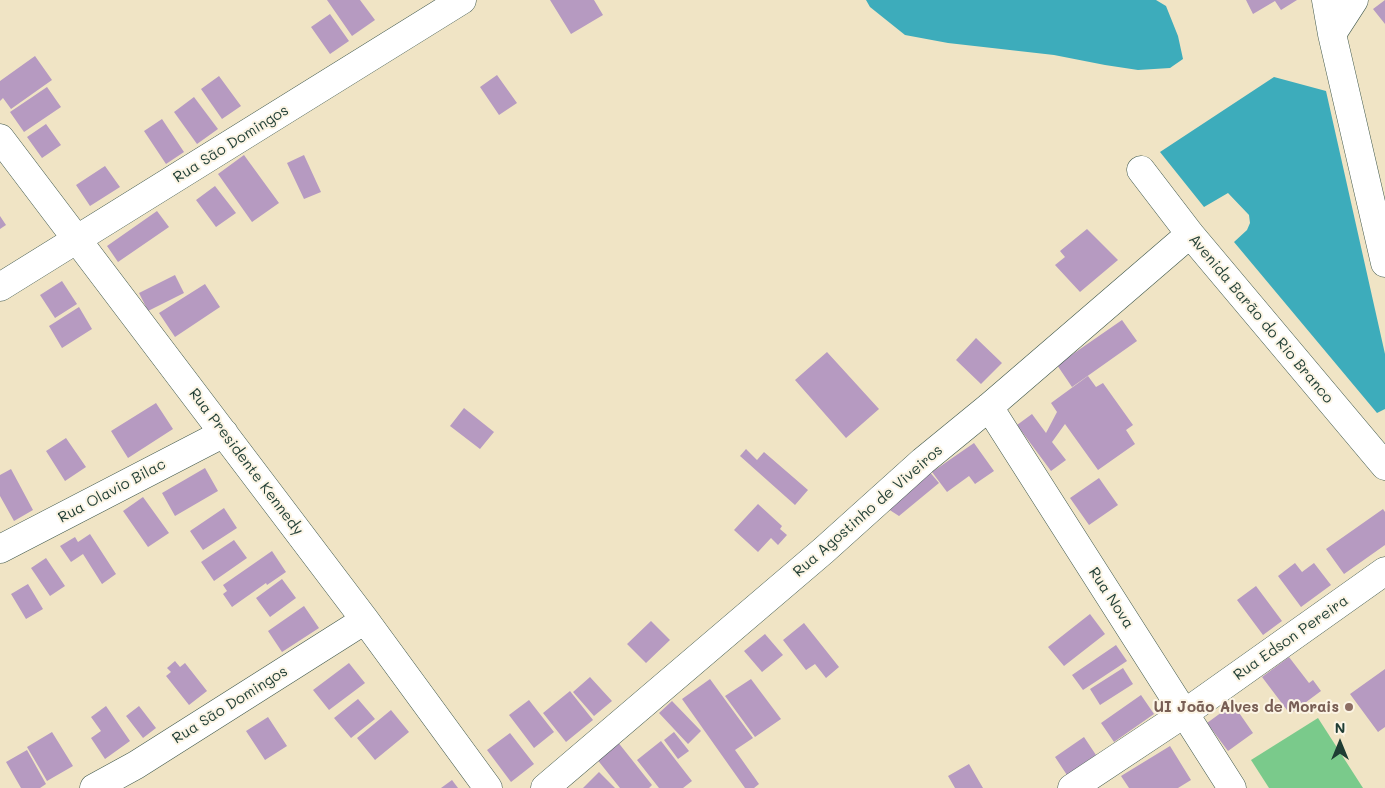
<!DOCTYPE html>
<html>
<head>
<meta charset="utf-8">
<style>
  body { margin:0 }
  #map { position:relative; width:1385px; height:788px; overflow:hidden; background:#f0e4c5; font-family:Mali,sans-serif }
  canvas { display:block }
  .north { position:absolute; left:1315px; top:718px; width:50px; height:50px; -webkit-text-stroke:4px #fcf5e5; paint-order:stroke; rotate:0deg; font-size:14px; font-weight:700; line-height:20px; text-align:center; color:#1f3d34 }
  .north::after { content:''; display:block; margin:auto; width:18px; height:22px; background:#1f3d34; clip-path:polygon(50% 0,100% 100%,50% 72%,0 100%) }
</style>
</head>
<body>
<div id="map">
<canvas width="1385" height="788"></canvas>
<div class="north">N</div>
</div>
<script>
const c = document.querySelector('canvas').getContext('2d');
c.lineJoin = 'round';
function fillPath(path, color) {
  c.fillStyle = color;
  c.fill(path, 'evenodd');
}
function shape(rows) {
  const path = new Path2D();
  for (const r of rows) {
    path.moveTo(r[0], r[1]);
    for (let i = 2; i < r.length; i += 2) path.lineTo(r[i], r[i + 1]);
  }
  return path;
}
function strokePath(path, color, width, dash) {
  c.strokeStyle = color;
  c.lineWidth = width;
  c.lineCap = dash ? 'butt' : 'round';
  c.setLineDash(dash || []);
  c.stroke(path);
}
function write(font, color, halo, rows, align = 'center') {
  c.font = font + ' Mali,sans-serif';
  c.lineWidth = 4;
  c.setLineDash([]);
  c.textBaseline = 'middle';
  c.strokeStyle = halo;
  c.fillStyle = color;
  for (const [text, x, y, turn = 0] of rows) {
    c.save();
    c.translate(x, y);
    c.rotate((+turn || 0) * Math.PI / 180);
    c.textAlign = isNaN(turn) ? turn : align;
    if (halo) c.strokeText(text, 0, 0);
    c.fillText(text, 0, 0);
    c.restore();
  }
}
fillPath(shape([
  [1318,718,1363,788,1269,788,1251,760]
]), '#7aca8b');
fillPath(shape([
  [866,0,1156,0,1166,6,1178,36,1183,59,1170,68,1138,70,1105,65,1054,55,948,43,905,35,870,7],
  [1274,77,1326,91,1385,354,1385,409,1377,413,1234,242,1247,230,1250,223,1249,215,1228,193,1204,207,1160,152]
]), '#3dacbb');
fillPath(shape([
  [327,0,360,0,375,20,352,36],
  [550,0,594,0,603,15,571,34],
  [1246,0,1297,0,1281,10,1275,1,1253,14],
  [1385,0,1385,24,1373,9],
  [330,14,349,41,330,54,311,27],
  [35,56,52,80,11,109,3,98,0,101,0,81],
  [497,75,517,103,499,115,480,87],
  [219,76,241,106,222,119,201,89],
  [47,87,61,107,24,132,10,112],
  [194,97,218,129,197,144,174,112],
  [162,119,184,152,166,164,144,131],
  [46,124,61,145,42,158,27,137],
  [244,155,279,203,252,222,218,174],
  [304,155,321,192,304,199,287,163],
  [105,166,120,187,90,206,76,185],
  [215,186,236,213,216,227,196,200],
  [157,211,169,227,118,262,107,246],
  [0,216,6,225,0,229],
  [1087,229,1118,260,1080,292,1055,265,1065,257,1060,251],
  [175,275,184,293,148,311,139,293],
  [62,281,77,304,55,318,40,295],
  [205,284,220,307,175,337,159,313],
  [79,307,92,329,62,348,49,326],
  [1122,320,1137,341,1072,387,1057,365],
  [976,338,1002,363,981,384,956,360],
  [827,352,879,409,846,438,795,380],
  [1088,376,1096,387,1103,383,1133,425,1126,430,1135,444,1098,470,1065,424,1052,442,1066,460,1051,471,1017,425,1032,414,1046,433,1057,412,1051,403],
  [156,403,173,429,128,458,111,431],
  [464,408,494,432,480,449,450,426],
  [66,438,86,467,65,481,46,451],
  [974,443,994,471,975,484,969,476,947,492,932,472],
  [746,449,757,460,764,452,808,490,795,505,740,456],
  [205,468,218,491,175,516,162,493],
  [11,469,33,510,14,521,0,496,0,475],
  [928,470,939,483,899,516,885,507],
  [1099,478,1118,505,1089,525,1070,498],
  [143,497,169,533,148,547,123,511],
  [758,504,782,526,780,529,787,535,778,545,771,538,758,552,734,530],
  [224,508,237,528,203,550,190,531],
  [1383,509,1385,512,1385,545,1344,574,1326,549],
  [90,534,116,574,102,584,83,554,71,562,60,546,75,537,78,542],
  [234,540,247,558,214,581,201,562],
  [272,551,286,572,267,585,266,583,232,607,223,594,227,591,223,585],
  [46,558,65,586,50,596,31,568],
  [1295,563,1302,572,1314,563,1331,585,1301,607,1278,576],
  [282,579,296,598,270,617,256,598],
  [28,584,43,609,26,619,11,594],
  [1256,586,1282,621,1263,635,1237,600],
  [304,606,319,628,282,652,268,631],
  [1090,614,1105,634,1064,666,1048,647],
  [651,621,670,640,646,663,627,644],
  [804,623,839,667,826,678,815,664,806,670,783,640],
  [765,634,783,655,762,672,744,651],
  [1116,645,1127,661,1083,690,1072,675],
  [1289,657,1309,683,1313,680,1321,691,1290,714,1262,677],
  [175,661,180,667,185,663,207,691,189,705,166,676,171,672,167,668],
  [349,663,365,683,329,710,313,690],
  [1123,668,1133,684,1100,705,1090,689],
  [1385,669,1385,727,1378,732,1350,694],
  [590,677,612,701,594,716,573,692],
  [710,679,753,738,735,750,759,784,754,788,745,788,682,699],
  [751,679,781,719,755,737,725,696],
  [570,691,593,720,566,742,543,713],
  [1141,695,1154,714,1114,742,1101,723],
  [358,699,375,719,351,738,334,718],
  [529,700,554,732,534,748,509,715],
  [672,701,701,731,688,744,659,713],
  [1233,704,1253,733,1228,751,1207,723],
  [106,706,130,741,105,759,91,738,101,731,91,717],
  [139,706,156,728,143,738,126,716],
  [391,710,409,732,375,760,357,738],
  [268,717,287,746,265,760,246,731],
  [52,732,73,766,47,781,27,747],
  [674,732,689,751,678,759,664,740],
  [510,733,534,764,511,782,487,750],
  [1084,737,1096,755,1067,775,1055,757],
  [617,741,652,785,649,788,620,788,596,758],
  [661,741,692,781,683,788,659,788,637,760],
  [1170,746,1191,780,1178,788,1129,788,1121,776],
  [27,750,46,784,40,788,21,788,6,762],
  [969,764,983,788,955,788,948,776],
  [599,772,615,788,583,788],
  [452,780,458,788,441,788]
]), '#b69ac1');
const minor = shape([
  [1326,0,1332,34,1385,263],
  [1332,34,1354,0],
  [0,138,365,620,488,788],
  [1141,170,1190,234,1385,466],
  [0,287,462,0],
  [989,407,1232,788],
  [0,549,224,433],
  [94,788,136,765,365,620],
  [545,788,823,551,923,461,989,407,1190,234],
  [1072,788,1185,713,1385,571]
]);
strokePath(minor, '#3e564a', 29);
strokePath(minor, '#fff', 28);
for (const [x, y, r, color] of [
  [1349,707,5,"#8d6e63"]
]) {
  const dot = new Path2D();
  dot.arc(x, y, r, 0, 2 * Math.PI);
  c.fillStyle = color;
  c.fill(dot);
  strokePath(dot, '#fcf5e5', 2);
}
write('15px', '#1f3d34', '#fcf5e5', [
  ["Rua São Domingos",231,144,-32],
  ["Avenida Barão do Rio Branco",1261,319,50],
  ["Rua Presidente Kennedy",246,462,53],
  ["Rua Olavio Bilac",112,491,-28],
  ["Rua Agostinho de Viveiros",868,511,-41],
  ["Rua Nova",1111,598,57],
  ["Rua Edson Pereira",1291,638,-35],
  ["Rua São Domingos",230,705,-32]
]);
write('bold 15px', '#785e54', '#fcf5e5', [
  ["UI João Alves de Morais",1339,707]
], 'right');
</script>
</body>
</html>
